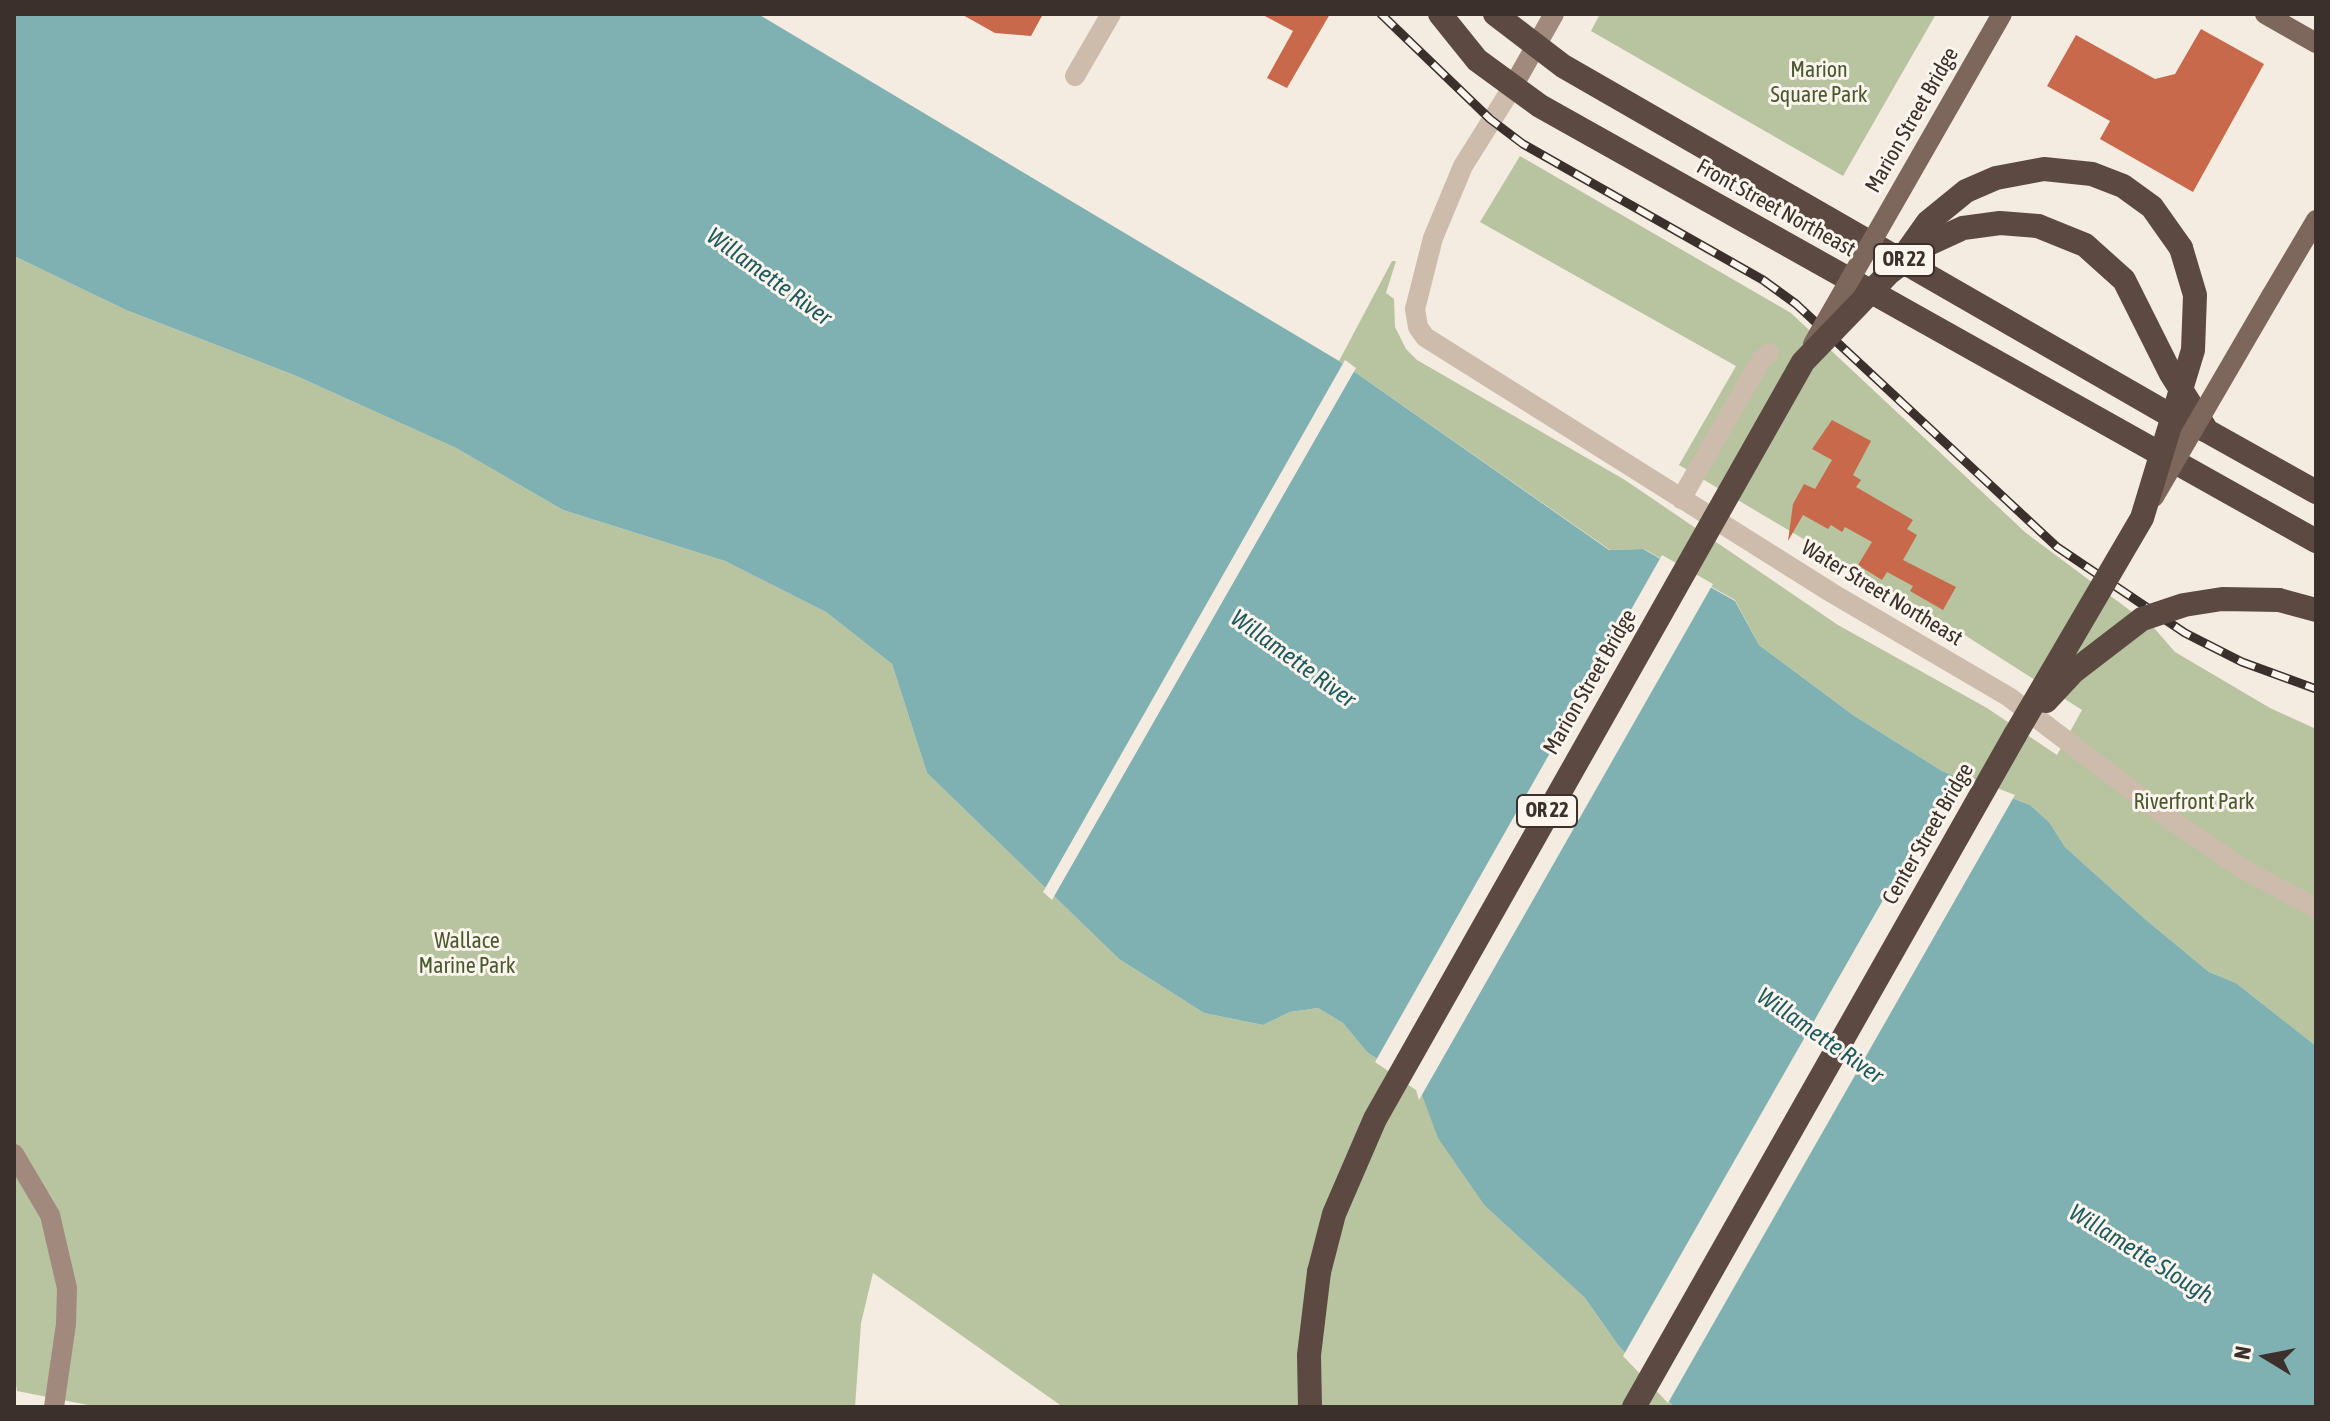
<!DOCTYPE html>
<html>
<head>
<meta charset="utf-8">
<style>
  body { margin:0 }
  #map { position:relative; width:2330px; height:1421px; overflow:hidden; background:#f4ebe1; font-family:"Asap Condensed",sans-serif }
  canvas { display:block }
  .frame { position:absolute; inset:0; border:16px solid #3b302b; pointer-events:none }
  .north { position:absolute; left:2226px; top:1317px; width:80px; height:80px; -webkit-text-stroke:6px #fbf5ee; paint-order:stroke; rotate:280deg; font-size:22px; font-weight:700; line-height:32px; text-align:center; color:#3b302b }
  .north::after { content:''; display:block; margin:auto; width:28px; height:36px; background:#3b302b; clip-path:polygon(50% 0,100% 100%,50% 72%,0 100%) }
</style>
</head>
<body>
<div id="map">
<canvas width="2330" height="1421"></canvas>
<div class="frame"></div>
<div class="north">N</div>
</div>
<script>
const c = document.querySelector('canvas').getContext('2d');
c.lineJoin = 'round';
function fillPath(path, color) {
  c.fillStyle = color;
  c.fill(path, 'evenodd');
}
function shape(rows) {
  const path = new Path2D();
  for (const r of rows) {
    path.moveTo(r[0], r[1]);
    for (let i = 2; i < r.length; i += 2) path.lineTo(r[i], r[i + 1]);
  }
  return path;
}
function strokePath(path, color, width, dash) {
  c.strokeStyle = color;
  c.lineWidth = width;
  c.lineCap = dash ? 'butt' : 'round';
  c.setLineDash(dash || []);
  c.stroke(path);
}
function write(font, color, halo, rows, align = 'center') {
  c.font = font + ' "Asap Condensed",sans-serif';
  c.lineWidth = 6;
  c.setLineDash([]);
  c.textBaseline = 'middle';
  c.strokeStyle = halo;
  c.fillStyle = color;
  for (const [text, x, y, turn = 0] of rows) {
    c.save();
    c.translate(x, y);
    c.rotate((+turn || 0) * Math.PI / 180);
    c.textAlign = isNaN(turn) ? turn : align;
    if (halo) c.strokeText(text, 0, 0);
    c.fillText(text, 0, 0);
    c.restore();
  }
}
fillPath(shape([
  [1600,14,1936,14,1843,176,1591,31],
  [1520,156,1791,313,2026,533,2155,629,2175,652,2270,708,2316,729,2316,1046,2236,983,2209,972,2145,919,2065,847,2049,822,2030,805,1942,771,1853,715,1759,645,1735,600,1644,549,1610,550,1339,361,1392,261,1396,261,1386,293,1394,299,1395,327,1406,349,1417,360,1625,480,1838,625,1987,708,2057,755,2082,710,1963,634,1679,465,1736,366,1480,222],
  [14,256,126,310,294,375,456,448,563,510,725,561,826,612,892,664,927,773,1119,959,1204,1013,1263,1025,1290,1012,1318,1008,1343,1023,1367,1052,1419,1087,1485,1206,1585,1298,1618,1345,1674,1407,1063,1407,873,1273,861,1323,855,1407,98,1407,17,1391,14,1370]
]), '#b8c4a0');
fillPath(shape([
  [14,14,758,14,1339,361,1609,550,1643,549,1735,601,1759,645,1853,715,1942,771,2030,805,2049,822,2065,847,2145,919,2209,972,2236,983,2316,1046,2316,1407,1674,1407,1618,1345,1585,1298,1485,1206,1438,1138,1419,1087,1367,1052,1343,1023,1318,1008,1290,1012,1263,1025,1204,1013,1119,959,927,773,892,664,826,612,725,561,563,510,456,448,294,375,126,310,14,256]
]), '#7fb0b2');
fillPath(shape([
  [1345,360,1356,368,1052,900,1043,892],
  [1662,555,1713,584,1419,1100,1416,1090,1375,1062],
  [1956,772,2015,795,1668,1403,1623,1356]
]), '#f4ebe1');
fillPath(shape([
  [961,14,1043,14,1031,36,995,33],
  [1261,14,1330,14,1287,88,1267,78,1293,31],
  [2201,29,2264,64,2193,192,2100,139,2110,121,2047,86,2076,35,2155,79,2175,74],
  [1832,420,1871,441,1853,475,1861,480,1856,487,1913,520,1907,529,1917,535,1903,560,1956,587,1943,610,1910,591,1913,586,1887,572,1882,580,1858,565,1872,542,1845,527,1842,532,1831,525,1828,529,1803,515,1788,541,1793,504,1804,484,1815,489,1832,460,1812,449]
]), '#c8694b');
strokePath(shape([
  [1075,76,1111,14],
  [1512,88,1463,166,1433,238,1415,309,1418,327,1425,337,1832,593,2009,697,2167,817,2243,869,2316,908],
  [1681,499,1761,360,1769,353]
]), '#cdbbac', 20);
strokePath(shape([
  [1512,88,1554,14],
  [14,1154,50,1215,67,1288,66,1324,54,1407]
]), '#a18a7d', 20);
strokePath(shape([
  [2265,14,2316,43],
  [2271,296,2316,220]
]), '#7d675c', 20);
strokePath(shape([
  [1440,14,1477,60,1540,106,2316,541],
  [1495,14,1563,66,2168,414,2207,431,2316,492],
  [2038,226,2085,245,2124,280,2170,372,2207,431],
  [1901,260,1928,222,1966,191,1996,178,2044,169,2092,174,2123,186,2152,207,2181,248],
  [2279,600,2316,610],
  [1310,1407,1309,1355,1319,1272],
  [1634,1407,2015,735]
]), '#5c4a42', 24);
const rail = shape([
  [1381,14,1490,119,1523,144,1763,280,1796,304,2057,547,2185,633,2242,662,2316,689]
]);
strokePath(rail, '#3b302b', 9);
strokePath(rail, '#fbf5ee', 6, [18]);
strokePath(shape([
  [1813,344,2002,14],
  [2154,497,2271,296]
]), '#7d675c', 20);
strokePath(shape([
  [2046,701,2073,672,2142,619,2184,605,2222,599,2279,600],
  [2015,735,2142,518,2193,350,2195,295,2181,248],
  [1319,1272,1334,1214,1375,1119,1803,362,1889,273,1926,245,1963,228,2000,223,2038,226]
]), '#5c4a42', 24);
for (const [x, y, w] of [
  [1904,260,60],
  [1547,811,60]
]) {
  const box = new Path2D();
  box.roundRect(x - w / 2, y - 16, w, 32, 6);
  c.fillStyle = '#fbf5ee';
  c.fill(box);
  strokePath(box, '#3b302b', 2);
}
write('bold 20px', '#3b302b', null, [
  ["OR 22",1904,260],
  ["OR 22",1547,811]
]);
write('22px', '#4a5a2e', '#fbf5ee', [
  ["Marion",1819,70],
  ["Square Park",1819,95],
  ["Riverfront Park",2194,802],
  ["Wallace",467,941],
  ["Marine Park",467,966]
]);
write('22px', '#3b302b', '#fbf5ee', [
  ["Marion Street Bridge",1912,120,-60],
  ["Front Street Northeast",1776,208,29],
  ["Water Street Northeast",1882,593,31],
  ["Marion Street Bridge",1590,682,-60],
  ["Center Street Bridge",1928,834,-60]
]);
write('italic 24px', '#1f5a5e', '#fbf5ee', [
  ["Willamette River",769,277,36],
  ["Willamette River",1293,659,36],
  ["Willamette River",1820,1036,35],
  ["Willamette Slough",2141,1254,32]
]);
</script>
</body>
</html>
